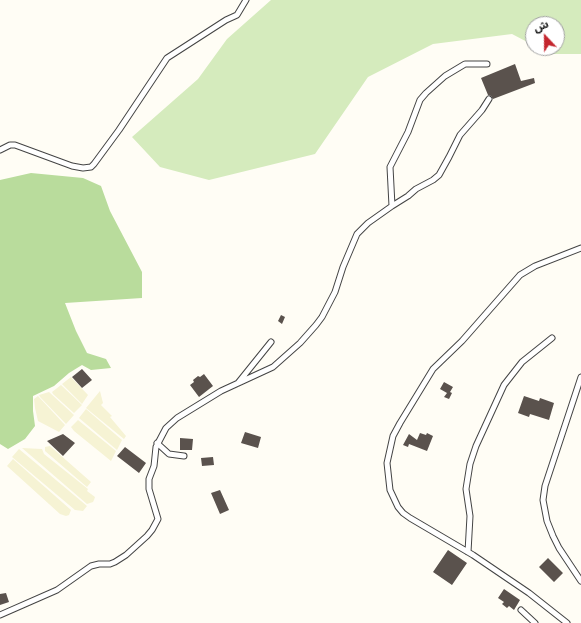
<!DOCTYPE html>
<html>
<head>
<meta charset="utf-8">
<style>
  body { margin:0 }
  #map { position:relative; width:581px; height:623px; overflow:hidden; background:#fffdf5; font-family:"PT Serif","Noto Sans Arabic",serif }
  canvas { display:block }
  .north { position:absolute; left:525px; top:16px; width:40px; height:40px; box-sizing:border-box; background:#fff; border:1px solid #a0a0a0; border-radius:50%; rotate:338deg; font-size:11px; font-weight:700; line-height:16px; text-align:center; color:#111 }
  .north::after { content:''; display:block; margin:auto; width:14px; height:18px; background:#c4262e; clip-path:polygon(50% 0,100% 100%,50% 72%,0 100%) }
</style>
</head>
<body>
<div id="map">
<canvas width="581" height="623"></canvas>
<div class="north">ش</div>
</div>
<script>
const c = document.querySelector('canvas').getContext('2d');
c.lineJoin = 'round';
function fillPath(path, color) {
  c.fillStyle = color;
  c.fill(path, 'evenodd');
}
function shape(rows) {
  const path = new Path2D();
  for (const r of rows) {
    path.moveTo(r[0], r[1]);
    for (let i = 2; i < r.length; i += 2) path.lineTo(r[i], r[i + 1]);
  }
  return path;
}
function strokePath(path, color, width, dash) {
  c.strokeStyle = color;
  c.lineWidth = width;
  c.lineCap = dash ? 'butt' : 'round';
  c.setLineDash(dash || []);
  c.stroke(path);
}
fillPath(shape([
  [71,377,88,395,82,404,62,384],
  [61,385,82,405,74,413,53,394,52,392],
  [100,391,103,403,101,405,112,416,110,417,126,436,124,439,86,408],
  [49,392,74,415,66,424,40,397,39,395],
  [38,396,65,425,59,432,38,421,35,408,34,399],
  [86,409,122,440,117,450,79,418],
  [78,420,116,451,111,461,74,431,71,427],
  [50,446,91,482,87,487,45,451,45,447],
  [22,448,42,449,44,454,88,489,87,491,95,497,94,500,93,502,87,504],
  [19,449,87,506,83,511,75,510,12,457],
  [13,459,71,510,69,515,66,516,60,514,7,466]
]), '#f6f3d4');
fillPath(shape([
  [271,0,581,0,581,54,553,54,540,48,557,48,557,24,533,24,533,45,512,34,433,44,368,77,315,154,209,180,160,167,132,137,198,79,227,39]
]), '#d5ebbd');
fillPath(shape([
  [31,173,83,178,101,186,110,211,142,272,142,298,65,303,76,331,87,353,106,359,111,368,91,370,82,365,69,373,54,386,33,396,33,411,35,426,25,439,8,449,0,444,0,180]
]), '#b9dc9c');
fillPath(shape([
  [515,64,521,81,534,78,535,83,493,99,491,96,488,95,481,78],
  [281,315,285,317,282,324,278,321],
  [82,369,92,380,82,388,72,377],
  [204,374,213,386,199,397,190,385,194,382,193,380,198,376,200,377],
  [444,382,453,387,450,392,452,393,449,399,444,397,447,393,440,389],
  [524,396,539,401,540,398,554,403,549,420,530,414,529,417,518,413],
  [245,432,261,437,258,448,241,443],
  [420,433,426,435,427,433,433,436,427,451,409,444,408,447,403,445,409,434,417,440],
  [63,434,75,443,63,456,47,441],
  [180,438,193,439,192,450,180,450],
  [125,447,146,463,139,473,117,456],
  [213,457,214,465,202,466,201,458],
  [220,490,229,510,220,514,211,493],
  [448,550,467,563,452,585,433,572],
  [548,558,563,573,554,582,539,567],
  [504,589,520,600,514,610,509,606,507,608,502,604,504,602,498,598],
  [6,593,9,602,0,605,0,594]
]), '#5a524d');
const minor = shape([
  [0,150,10,145,15,145,72,166,83,168,91,167,94,164,119,130,167,58,226,20,237,15,246,0],
  [392,206,408,196,416,189,433,180,439,175,449,157,460,135,482,110,489,99],
  [581,377,545,486,543,500,547,521,553,536,559,548,581,581],
  [238,383,271,342],
  [157,443,169,454,184,456],
  [468,552,470,516,466,489,470,464,476,446,504,385,522,362,552,338],
  [521,610,535,623],
  [0,615,57,590,91,566,99,564,110,564,115,562,126,555,147,536,152,530,158,519,149,489,149,479,154,466,156,447,166,428,177,418,221,391,273,367,300,343,316,325,322,317,335,292,343,267,357,234,368,223,392,206,390,167,408,132,420,100,426,93,445,76,465,64,487,64],
  [567,623,529,593,473,555,410,518,403,513,398,507,390,490,387,463,393,436,400,423,433,369,462,341,520,275,535,266,581,248]
]);
strokePath(minor, '#444', 7);
strokePath(minor, '#fff', 5);
</script>
</body>
</html>
